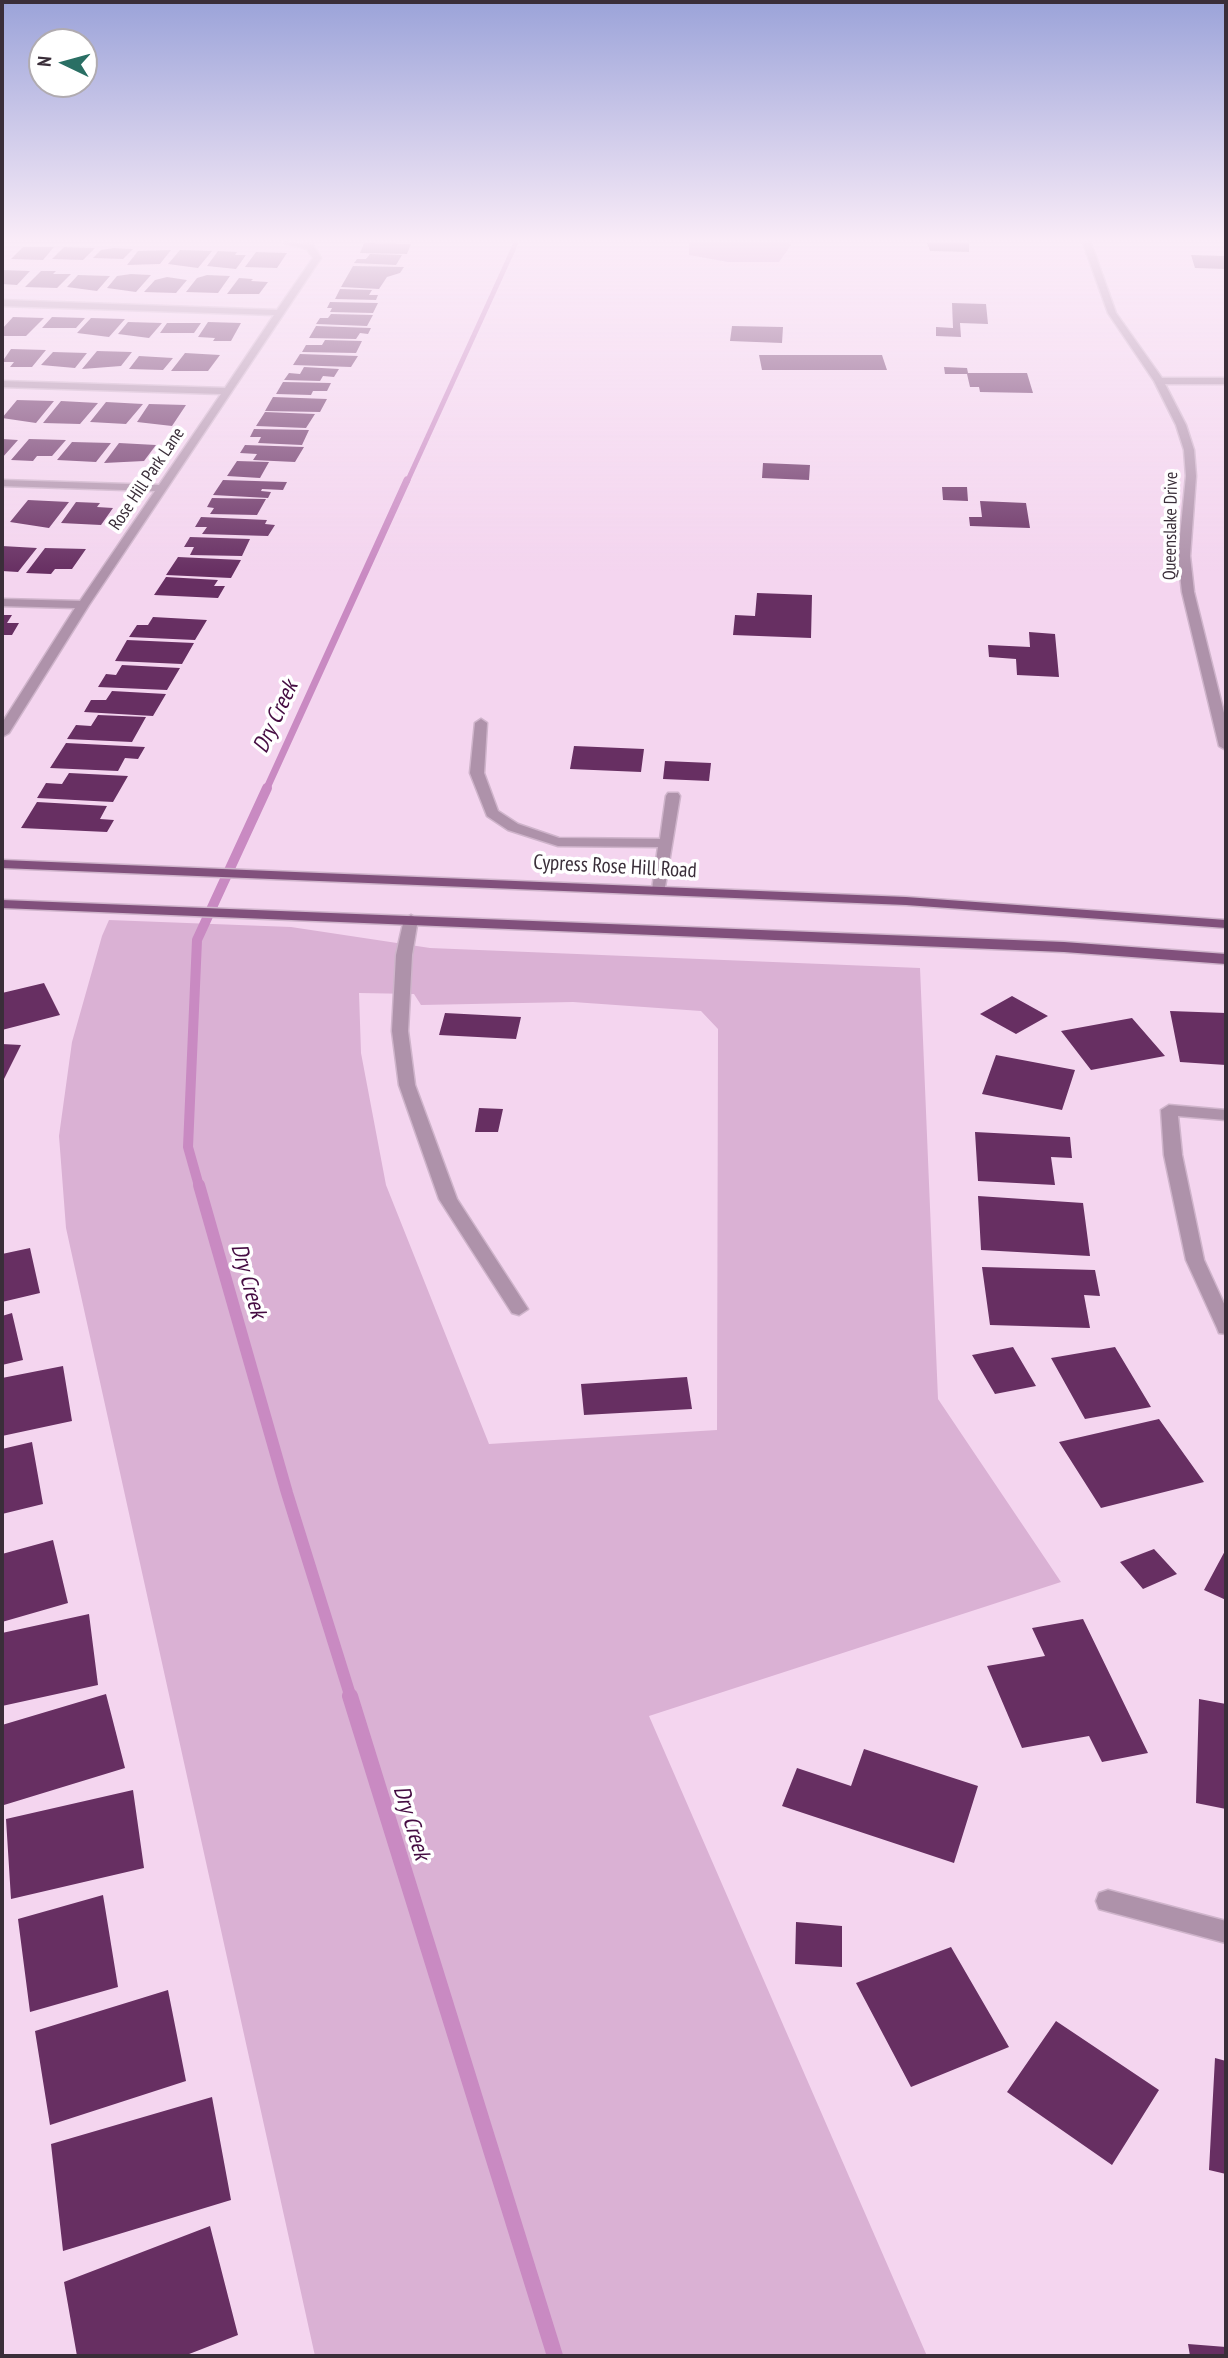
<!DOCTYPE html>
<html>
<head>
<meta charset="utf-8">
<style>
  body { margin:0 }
  #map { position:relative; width:1228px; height:2358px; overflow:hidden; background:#f4d5ef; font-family:"PT Sans Narrow",sans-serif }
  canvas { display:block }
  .frame { position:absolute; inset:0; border:4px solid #3a2e39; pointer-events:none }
  .north { position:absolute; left:28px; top:28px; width:70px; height:70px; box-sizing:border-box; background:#fff; border:2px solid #b0abb0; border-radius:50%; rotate:275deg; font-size:19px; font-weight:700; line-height:28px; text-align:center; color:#3a2e39 }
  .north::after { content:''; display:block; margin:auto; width:24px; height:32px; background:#2a6f64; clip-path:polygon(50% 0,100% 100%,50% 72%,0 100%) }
</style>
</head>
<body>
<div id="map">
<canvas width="1228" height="2358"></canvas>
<div class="frame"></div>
<div class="north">N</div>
</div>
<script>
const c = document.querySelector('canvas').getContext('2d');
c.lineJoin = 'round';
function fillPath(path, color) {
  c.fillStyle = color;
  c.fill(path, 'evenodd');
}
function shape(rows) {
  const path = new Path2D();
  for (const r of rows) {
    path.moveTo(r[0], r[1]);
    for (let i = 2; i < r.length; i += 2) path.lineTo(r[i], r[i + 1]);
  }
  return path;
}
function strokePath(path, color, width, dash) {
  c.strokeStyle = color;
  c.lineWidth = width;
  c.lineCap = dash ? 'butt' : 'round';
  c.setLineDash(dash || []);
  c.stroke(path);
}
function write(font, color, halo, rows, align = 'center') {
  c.font = font + ' "PT Sans Narrow",sans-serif';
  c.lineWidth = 7;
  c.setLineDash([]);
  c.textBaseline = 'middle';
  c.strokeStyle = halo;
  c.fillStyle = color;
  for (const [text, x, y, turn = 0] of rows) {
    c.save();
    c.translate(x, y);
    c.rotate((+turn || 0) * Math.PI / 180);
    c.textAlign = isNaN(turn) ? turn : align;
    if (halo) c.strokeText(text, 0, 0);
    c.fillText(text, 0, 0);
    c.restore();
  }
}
fillPath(shape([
  [109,920,291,927,430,948,920,968,938,1399,1061,1582,649,1716,927,2356,315,2356,66,1228,59,1136,72,1042,102,936],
  [359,993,414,994,421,1005,573,1002,701,1011,718,1029,717,1430,489,1444,386,1185,361,1053]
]), '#dab1d4');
fillPath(shape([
  [689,243,789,243,791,245,779,262,728,262,689,255]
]), '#c98ac2');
strokePath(shape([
  [407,482,516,243]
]), '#c98ac2', 5);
strokePath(shape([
  [266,790,407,480]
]), '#c98ac2', 7);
strokePath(shape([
  [199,1186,188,1147,197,940,267,788]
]), '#c98ac2', 10);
strokePath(shape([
  [199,1185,287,1493,351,1698]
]), '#c98ac2', 12);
strokePath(shape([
  [350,1696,555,2356]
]), '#c98ac2', 16);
fillPath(shape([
  [364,243,411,244,407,254,360,253],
  [927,243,969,243,969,252,930,251],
  [23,247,54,247,43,260,11,259],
  [64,247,95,248,83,260,52,259],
  [114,248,133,249,123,259,93,258,101,250],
  [171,250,160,264,127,265,138,251],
  [180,250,212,251,198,268,168,264],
  [218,251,237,252,235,255,246,255,236,269,207,266],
  [256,252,287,253,277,268,245,267],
  [370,254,402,255,396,265,354,263,357,259,366,259],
  [1191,255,1226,256,1226,269,1195,268],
  [353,266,404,267,400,273,387,277,379,289,341,287],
  [2,270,30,271,17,285,2,284],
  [41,271,56,271,53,274,71,274,57,288,25,287],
  [131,274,151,275,136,292,107,288,117,276],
  [78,275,110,276,97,291,67,287],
  [207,275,230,276,218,293,186,292,197,278],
  [167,277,187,280,176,293,144,292,155,280],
  [239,278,253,279,251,281,268,282,259,294,227,294],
  [340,289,372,290,369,295,378,295,376,300,335,299],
  [330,302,378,303,373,313,330,312,332,308,327,308],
  [952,303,986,304,988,324,960,323,961,337,936,336,936,327,953,328],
  [331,314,373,315,367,326,316,324,320,318,328,318],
  [13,317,44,318,26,336,2,336,2,329],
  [52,317,85,318,76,328,42,328],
  [91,318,125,319,109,337,77,333],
  [128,322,162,323,149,338,118,334],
  [208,322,241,323,231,341,213,341,215,338,198,337],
  [167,323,201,323,194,333,160,333],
  [316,326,371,328,368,334,360,333,356,339,309,338],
  [732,326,783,327,782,343,730,341],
  [325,340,362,341,356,353,302,352,306,345,322,345],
  [11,349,46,350,32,367,10,367,14,362,2,362],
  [97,351,132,352,121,366,82,369],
  [53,352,87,353,75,368,41,365],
  [185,353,220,355,208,371,171,371],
  [300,354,358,356,351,367,293,365],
  [759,355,882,355,887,370,762,370],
  [139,356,173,358,163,370,129,369],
  [304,367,339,369,334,377,323,376,320,381,284,380,289,373,300,374],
  [944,367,967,368,968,373,1027,373,1033,393,980,392,979,387,970,387,967,374,945,374],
  [283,382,331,383,327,391,313,391,311,395,276,394],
  [273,397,327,399,320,412,265,411],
  [17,400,54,401,36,423,2,418],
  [61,401,98,403,80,424,43,423],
  [106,402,143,404,126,424,90,422],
  [149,404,186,405,172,426,137,422],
  [265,412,315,414,306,428,256,426],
  [254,429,309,430,302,445,258,443,261,437,250,437],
  [2,439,18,440,2,458],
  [29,439,66,440,52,456,37,456,33,461,11,460],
  [72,442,111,443,96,462,57,460],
  [119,443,156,445,144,461,104,463],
  [245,445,304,447,295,462,253,460,257,454,240,453],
  [237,461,269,462,260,478,227,476],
  [763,463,810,465,809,480,762,478],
  [223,480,287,482,283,490,262,489,261,491,271,492,268,498,213,495],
  [942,487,967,487,968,501,943,500],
  [212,498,266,499,257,515,210,514,214,508,207,507],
  [28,500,69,502,49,528,10,522],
  [980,501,1026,503,1030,528,970,526,969,517,982,517],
  [76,502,100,503,97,507,113,508,101,525,61,523],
  [201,517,267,520,265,524,275,525,268,536,202,534,207,527,195,527],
  [190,537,250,539,242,556,190,555,194,547,184,547],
  [2,546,37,548,18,572,2,571],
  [45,548,86,549,72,569,55,569,51,574,26,573],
  [178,557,241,560,231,578,166,575],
  [166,577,218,580,214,586,225,586,218,598,154,595],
  [757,593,812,595,811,638,733,635,735,615,755,616],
  [2,615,12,615,7,623,19,623,12,635,2,635],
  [153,617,207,620,195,640,129,637,137,625,148,625],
  [1029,632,1055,634,1059,677,1017,675,1016,659,989,657,988,645,1030,647],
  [127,640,194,643,182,664,115,661],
  [122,665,180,668,167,690,98,687,106,674,116,675],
  [112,691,166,694,153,716,84,712,91,700,106,700],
  [98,715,146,717,132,742,67,739,76,725,91,726],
  [66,743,145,747,138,759,125,758,118,771,50,768],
  [574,746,644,749,641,772,570,769],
  [665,761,711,763,709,781,663,779],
  [69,773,128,776,113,802,37,798,46,783,62,784],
  [37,802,107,806,100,819,114,820,107,832,21,828],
  [44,983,60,1015,2,1030,2,993],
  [1012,996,1048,1016,1016,1034,980,1014],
  [1170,1011,1226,1013,1226,1065,1180,1062],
  [445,1013,521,1017,516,1039,439,1035],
  [1132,1018,1165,1056,1091,1070,1061,1031],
  [2,1044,21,1045,2,1083],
  [996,1055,1075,1070,1062,1110,982,1094],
  [479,1108,503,1109,498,1132,475,1132],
  [975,1132,1070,1137,1072,1158,1051,1157,1055,1185,978,1181],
  [978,1196,1083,1203,1090,1256,981,1250],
  [30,1248,40,1293,2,1302,2,1254],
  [982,1267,1095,1270,1100,1296,1084,1295,1090,1328,990,1325],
  [12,1313,23,1360,2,1365,2,1316],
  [1013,1347,1036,1386,995,1394,972,1355],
  [1115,1347,1151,1407,1085,1419,1051,1358],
  [63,1366,72,1421,2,1436,2,1378],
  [687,1377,692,1409,584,1415,581,1384],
  [1159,1419,1204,1482,1101,1508,1059,1442],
  [32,1442,43,1504,2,1514,2,1449],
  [53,1540,68,1603,2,1622,2,1554],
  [1154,1549,1177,1574,1143,1589,1120,1562],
  [1226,1549,1226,1600,1204,1590],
  [89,1614,98,1685,2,1706,2,1633],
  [1083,1619,1148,1753,1102,1762,1089,1736,1022,1748,987,1666,1045,1656,1032,1628],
  [106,1694,125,1768,4,1805,2,1725],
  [1199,1699,1226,1704,1226,1809,1196,1803],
  [864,1749,978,1786,954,1863,782,1806,797,1768,851,1786],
  [133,1790,144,1868,11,1899,6,1819],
  [103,1895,118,1987,30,2012,18,1919],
  [796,1922,842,1926,842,1967,795,1964],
  [951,1947,1009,2047,911,2087,856,1983],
  [168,1990,186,2081,50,2125,35,2031],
  [1056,2021,1159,2090,1112,2165,1007,2092],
  [1215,2058,1226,2061,1226,2174,1209,2170],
  [212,2097,231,2200,63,2251,51,2144],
  [210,2226,238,2335,184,2356,77,2356,64,2282],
  [1188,2344,1226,2347,1226,2356,1190,2356]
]), '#672f62');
const minor = shape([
  [284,243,313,245,321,258,89,605,9,733,2,737,2,723,75,608,2,606,2,599,80,601,155,491,2,486,2,480,159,485,221,394,2,387,2,381,225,388,274,315,2,306,2,300,277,310,313,258,307,249,284,243],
  [1083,243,1091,243,1116,313,1162,378,1226,378,1226,384,1165,384,1186,425,1194,450,1196,476,1190,556,1194,592,1226,721,1226,750,1219,746,1182,592,1178,556,1186,476,1184,450,1176,425,1154,381,1108,313,1083,243],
  [481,719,487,723,484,773,498,811,518,824,559,838,660,839,666,796,668,793,678,793,680,796,664,893,654,893,652,890,658,847,558,846,508,830,487,816,470,773,475,723,481,719],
  [411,915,418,919,412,955,408,1031,415,1085,457,1199,528,1309,519,1315,512,1313,439,1199,399,1085,392,1031,396,955,404,919,411,915],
  [1169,1105,1226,1110,1226,1120,1178,1116,1182,1155,1204,1260,1226,1308,1226,1334,1219,1333,1217,1328,1186,1260,1164,1155,1161,1110,1169,1105],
  [1108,1890,1226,1921,1226,1943,1099,1909,1096,1901,1099,1893,1108,1890]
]);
const major = shape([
  [2,860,906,897,1226,920,1226,928,906,905,2,868,2,860],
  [2,900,1064,942,1226,954,1226,964,1064,952,2,908,2,900]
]);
strokePath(minor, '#cfb4cb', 3);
strokePath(major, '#cfb4cb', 3);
fillPath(minor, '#ae92aa');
fillPath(major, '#81507c');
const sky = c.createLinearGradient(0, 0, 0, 573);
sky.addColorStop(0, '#9ba3d9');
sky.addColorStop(0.42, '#faecf8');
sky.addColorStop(1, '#faecf800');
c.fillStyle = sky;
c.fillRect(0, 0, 1228, 573);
write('18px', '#3a2e39', '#fff', [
  ["Rose Hill Park Lane",147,479,-56],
  ["Queenslake Drive",1171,526,-89]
]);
write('21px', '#3a2e39', '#fff', [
  ["Cypress Rose Hill Road",615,867,3]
]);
write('italic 23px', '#450c42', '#fff', [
  ["Dry Creek",276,717,-65],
  ["Dry Creek",248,1281,74],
  ["Dry Creek",411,1823,73]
]);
</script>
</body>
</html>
